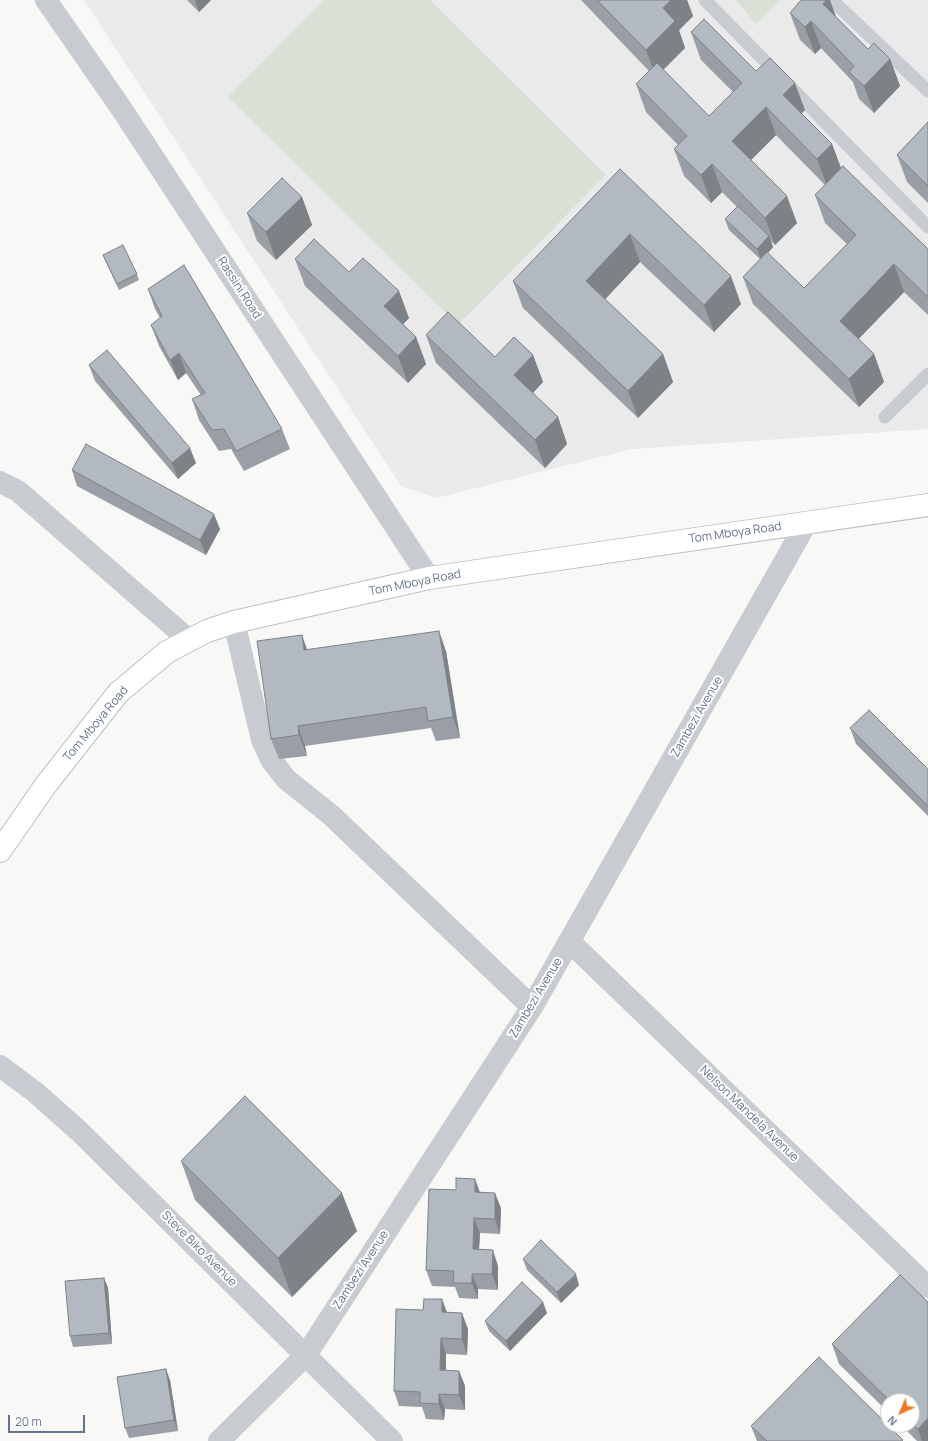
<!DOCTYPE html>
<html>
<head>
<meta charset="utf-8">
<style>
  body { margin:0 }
  #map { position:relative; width:928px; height:1441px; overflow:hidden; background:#f8f9f6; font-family:Manrope,sans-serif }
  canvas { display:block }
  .north { position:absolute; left:880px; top:1393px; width:40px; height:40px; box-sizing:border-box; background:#fff; border:1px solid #c1c7d0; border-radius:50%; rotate:225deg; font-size:11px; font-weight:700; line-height:16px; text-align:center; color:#65738a }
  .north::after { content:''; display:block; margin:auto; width:14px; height:18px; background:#f3771c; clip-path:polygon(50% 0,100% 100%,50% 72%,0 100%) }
  .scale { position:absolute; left:8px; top:1415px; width:77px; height:18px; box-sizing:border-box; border:2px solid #65738a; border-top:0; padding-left:5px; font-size:12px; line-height:14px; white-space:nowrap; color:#65738a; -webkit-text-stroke:3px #fff; paint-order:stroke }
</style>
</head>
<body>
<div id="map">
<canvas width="928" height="1441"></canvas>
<div class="north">N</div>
<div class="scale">20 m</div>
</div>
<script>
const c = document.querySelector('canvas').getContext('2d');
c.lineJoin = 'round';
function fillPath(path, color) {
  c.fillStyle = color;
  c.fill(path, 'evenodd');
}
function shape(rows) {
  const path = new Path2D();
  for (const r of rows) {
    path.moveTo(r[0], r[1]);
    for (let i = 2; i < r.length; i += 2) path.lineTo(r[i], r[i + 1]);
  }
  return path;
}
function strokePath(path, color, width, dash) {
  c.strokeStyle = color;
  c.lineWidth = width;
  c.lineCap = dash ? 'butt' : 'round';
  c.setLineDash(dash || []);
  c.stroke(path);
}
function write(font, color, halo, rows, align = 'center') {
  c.font = font + ' Manrope,sans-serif';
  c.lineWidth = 4;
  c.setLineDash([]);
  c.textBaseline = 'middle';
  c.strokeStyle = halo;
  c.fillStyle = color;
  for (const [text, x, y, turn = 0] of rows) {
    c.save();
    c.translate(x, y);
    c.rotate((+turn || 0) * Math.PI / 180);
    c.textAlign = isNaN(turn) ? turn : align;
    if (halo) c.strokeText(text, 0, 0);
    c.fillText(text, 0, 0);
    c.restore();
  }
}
fillPath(shape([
  [84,0,928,0,928,429,632,449,436,498,401,486]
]), '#e9eae9');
fillPath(shape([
  [324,0,430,0,606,175,458,325,228,97],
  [736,0,780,0,756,24]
]), '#d9e1d7');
const secondary = shape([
  [0,851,45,786,118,693,167,652,207,631,234,622,429,578,928,505]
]);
strokePath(secondary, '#bcc0c6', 24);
strokePath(shape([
  [705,0,928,227],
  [832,0,928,91],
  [885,417,928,374]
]), '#c8cbd0', 13);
strokePath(shape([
  [46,0,121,108,429,578],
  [0,482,18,491,189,640],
  [234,622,262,740,272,761,286,779,331,815,532,1007],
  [569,941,928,1287],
  [0,1066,35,1092,80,1132,392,1441],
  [219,1441,306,1355,532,1007,807,522]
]), '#c8cbd0', 22);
strokePath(secondary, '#fff', 22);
fillPath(shape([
  [187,0,211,0,199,12],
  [581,0,687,0,693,16,679,30,685,48,663,70,709,116,733,92,701,60,691,32,756,71,805,110,801,113,832,144,841,168,928,249,928,315,904,292,858,339,874,354,884,382,859,407,753,304,743,277,760,259,729,230,725,219,737,207,722,192,711,203,684,176,674,149,678,145,646,112,636,84,649,71],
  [776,135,825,185,815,195,825,223,847,244,804,288,768,253,773,247,771,241,775,245,797,223,751,160],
  [790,13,836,17,868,49,890,59,900,86,874,113,859,99,853,82,821,48,815,54,800,40],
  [928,122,928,203,907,182,897,155],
  [620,169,741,304,714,332,640,262,605,299,663,354,673,382,638,418,523,308,513,281],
  [302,197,312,225,276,260,257,241,247,213],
  [103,255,137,274,139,280,119,290,105,260],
  [295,259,349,272,409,318,403,324,416,337,426,364,408,383,305,286],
  [148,289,282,429,290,449,244,471,231,449,219,451,199,420,192,399,201,395,186,373,178,380,159,346,151,325,160,318,155,309],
  [426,335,495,357,533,355,543,382,533,393,558,417,567,444,545,468,436,363],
  [89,365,196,463,178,479,95,381],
  [72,470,220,529,206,555,77,486],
  [307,650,446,651,460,738,436,741,431,728,305,746,307,756,279,759,271,739],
  [850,728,928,769,928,816,856,744],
  [181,1161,357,1231,292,1297,195,1200],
  [480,1192,501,1208,500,1234,480,1233,479,1250,498,1266,498,1290,478,1289,478,1299,459,1298,455,1287,432,1286,426,1270],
  [523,1259,579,1285,561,1303,527,1270],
  [104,1278,108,1288,112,1344,73,1347,70,1336],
  [928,1302,928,1441,917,1441,901,1425,912,1425,912,1401,888,1401,888,1412,839,1364,832,1344],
  [447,1312,468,1329,467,1355,446,1354,446,1370,459,1371,465,1386,465,1410,445,1409,444,1420,426,1419,422,1407,399,1406,394,1391],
  [547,1313,510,1351,489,1331,485,1321],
  [170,1380,178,1431,129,1438,125,1428],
  [751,1426,903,1440,903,1441,757,1441]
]), '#9a9fa6');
fillPath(shape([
  [195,0,211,0,199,12],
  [671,0,687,0,693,16,679,30,685,48,656,77,646,50,663,8],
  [826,0,830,0,839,25,823,4],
  [811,21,821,48,815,54,805,27],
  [890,59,900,86,874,113,864,86],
  [795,83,805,110,793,122,783,95],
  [766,107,776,135,742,169,732,141],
  [832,144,842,171,827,186,817,159],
  [712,164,722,192,711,203,701,175],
  [787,196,797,223,775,245,765,218],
  [302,197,312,225,276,260,266,232],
  [630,234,640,262,596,309,586,281],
  [769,236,773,247,761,260,757,249],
  [894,264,904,292,850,348,840,321],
  [731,276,741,304,714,332,704,305],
  [399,291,409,318,394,334,384,306],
  [416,337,426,364,408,383,398,356],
  [179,353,186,373,178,380,170,360],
  [663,354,673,382,638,418,628,391],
  [874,354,884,382,859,407,849,379],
  [533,355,543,382,524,402,514,375],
  [558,417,567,444,545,468,535,440],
  [190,448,196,463,178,479,172,463],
  [214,514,220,529,206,555,200,540],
  [439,631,446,651,460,738,453,717],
  [302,635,309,655,304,650],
  [298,726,305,746,307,756,299,735],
  [475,1179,481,1195,475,1192],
  [342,1193,357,1231,292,1297,278,1258],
  [495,1193,501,1208,500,1234,495,1219],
  [474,1218,480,1233,478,1265,473,1249],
  [493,1250,498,1266,498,1290,492,1274],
  [472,1274,478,1289,478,1299,472,1283],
  [576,1274,579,1285,561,1303,557,1292],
  [104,1278,108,1288,112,1344,109,1333],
  [442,1299,448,1315,442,1312],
  [543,1302,547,1313,510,1351,506,1341],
  [462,1313,468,1329,467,1355,462,1339],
  [441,1338,446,1354,446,1385,440,1370],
  [166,1369,170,1380,178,1431,174,1420],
  [459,1371,465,1386,465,1410,459,1395],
  [439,1394,445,1409,444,1420,439,1404],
  [928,1418,928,1441,922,1441,918,1429]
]), '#7d8287');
const building = shape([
  [597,0,671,0,663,8,675,21,646,50,597,0],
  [801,0,826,0,823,4,868,49,874,43,890,59,864,86,849,72,854,66,811,21,805,27,790,13,801,0],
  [704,19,756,71,770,58,795,83,783,95,832,144,817,159,766,107,732,141,787,196,765,218,712,164,701,175,674,149,687,136,636,84,657,63,709,116,742,83,691,32,704,19],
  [928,122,928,186,897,155,928,122],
  [843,166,928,249,928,297,894,264,840,321,874,354,849,379,743,277,767,252,804,288,856,235,815,195,843,166],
  [620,169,731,276,704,305,630,234,586,281,663,354,628,391,513,281,620,169],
  [282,178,302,197,266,232,247,213,282,178],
  [738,206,769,236,757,249,725,219,738,206],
  [314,239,349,272,363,258,399,291,384,306,416,337,398,356,295,259,314,239],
  [123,245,137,274,117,284,103,255,123,245],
  [184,265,282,429,236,451,224,429,212,430,192,399,205,393,179,353,170,360,151,325,162,316,148,289,184,265],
  [448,312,495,357,514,337,533,355,514,375,558,417,535,440,426,335,448,312],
  [107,350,190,448,172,463,89,365,107,350],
  [86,444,214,514,200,540,72,470,86,444],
  [439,631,453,717,428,721,426,707,298,726,299,735,271,739,257,641,302,635,304,650,439,631],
  [869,710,928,769,928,806,850,728,869,710],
  [245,1096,342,1193,278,1258,181,1161,245,1096],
  [456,1178,475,1179,475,1192,495,1193,495,1219,474,1218,473,1249,493,1250,492,1274,472,1274,472,1283,453,1283,454,1271,426,1270,429,1189,456,1190,456,1178],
  [541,1240,576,1274,557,1292,523,1259,541,1240],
  [900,1275,928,1302,928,1418,918,1429,912,1423,912,1401,890,1401,832,1344,900,1275],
  [104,1278,109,1333,70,1336,65,1281,104,1278],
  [522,1282,543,1302,506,1341,485,1321,522,1282],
  [424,1299,442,1299,442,1312,462,1313,462,1339,441,1338,440,1370,459,1371,459,1395,439,1394,439,1404,420,1403,420,1392,394,1391,396,1309,423,1310,424,1299],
  [819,1357,903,1440,902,1441,767,1441,751,1426,819,1357],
  [166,1369,174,1420,125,1428,117,1377,166,1369]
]);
fillPath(building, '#b3b9c1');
strokePath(building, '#7d8287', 1);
write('12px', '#65738a', '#fff', [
  ["Rassini Road",239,288,57],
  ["Tom Mboya Road",735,533,-8],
  ["Tom Mboya Road",415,583,-11],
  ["Zambezi Avenue",697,717,-60],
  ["Tom Mboya Road",96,724,-50],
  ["Zambezi Avenue",536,998,-59],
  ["Nelson Mandela Avenue",749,1114,44],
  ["Steve Biko Avenue",199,1249,45],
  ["Zambezi Avenue",361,1270,-57]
]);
</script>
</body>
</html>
